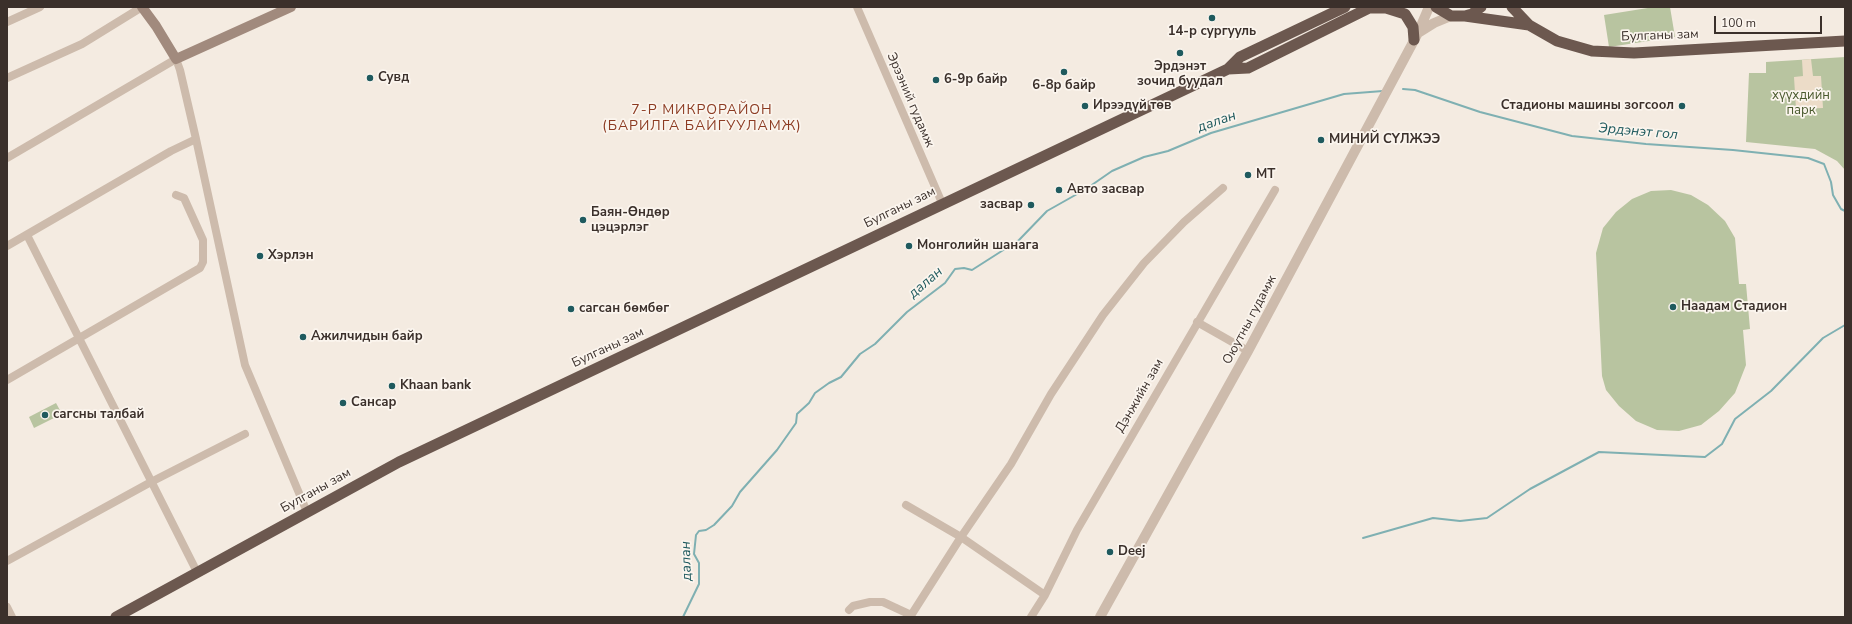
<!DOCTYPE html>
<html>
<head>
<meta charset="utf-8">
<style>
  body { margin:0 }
  #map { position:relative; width:1852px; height:624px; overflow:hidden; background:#f4ebe1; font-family:"Nunito Sans",sans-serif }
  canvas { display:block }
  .frame { position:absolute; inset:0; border:8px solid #3b302b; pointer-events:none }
  .scale { position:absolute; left:1714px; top:16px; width:108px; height:18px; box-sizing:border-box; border:2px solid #3b302b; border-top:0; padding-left:5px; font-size:12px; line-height:14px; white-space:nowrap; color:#3b302b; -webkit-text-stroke:3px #fbf5ee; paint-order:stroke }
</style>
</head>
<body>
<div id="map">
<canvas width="1852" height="624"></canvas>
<div class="frame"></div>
<div class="scale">100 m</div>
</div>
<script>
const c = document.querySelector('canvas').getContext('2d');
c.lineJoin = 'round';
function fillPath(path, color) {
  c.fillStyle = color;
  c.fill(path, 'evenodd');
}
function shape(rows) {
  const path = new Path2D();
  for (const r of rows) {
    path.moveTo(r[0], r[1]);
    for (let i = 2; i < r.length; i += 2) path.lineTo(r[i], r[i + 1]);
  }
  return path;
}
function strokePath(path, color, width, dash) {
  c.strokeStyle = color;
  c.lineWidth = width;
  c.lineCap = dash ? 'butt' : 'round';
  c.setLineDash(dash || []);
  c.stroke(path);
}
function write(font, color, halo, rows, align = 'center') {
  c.font = font + ' "Nunito Sans",sans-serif';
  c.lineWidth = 3.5;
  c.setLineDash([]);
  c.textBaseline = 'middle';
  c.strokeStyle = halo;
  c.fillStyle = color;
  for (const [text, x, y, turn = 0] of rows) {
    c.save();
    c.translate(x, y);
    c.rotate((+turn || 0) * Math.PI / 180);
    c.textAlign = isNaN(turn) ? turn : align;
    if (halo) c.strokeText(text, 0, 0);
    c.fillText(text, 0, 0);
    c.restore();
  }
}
fillPath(shape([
  [1654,7,1670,7,1675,37,1609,47,1604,15],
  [1845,57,1845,170,1837,161,1815,149,1746,142,1749,73,1766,73,1766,62],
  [1671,190,1691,195,1708,205,1725,221,1735,238,1739,284,1746,284,1750,329,1743,330,1746,365,1735,393,1719,411,1701,425,1679,431,1657,430,1636,421,1619,406,1606,390,1602,376,1596,253,1603,228,1616,212,1632,199,1651,191],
  [56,403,62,414,34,428,29,417]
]), '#b8c4a0');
fillPath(shape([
  [1811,59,1813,76,1821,76,1823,108,1796,109,1794,77,1803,76,1802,60]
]), '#ecdcc8');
strokePath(shape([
  [1403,89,1415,90,1480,112,1572,136,1646,144,1733,150,1808,158,1824,164,1831,182,1833,195,1841,209,1845,211],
  [1363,538,1433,518,1460,521,1487,518,1530,489,1599,452,1705,457,1722,444,1735,419,1771,391,1823,338,1845,325],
  [683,617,699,584,699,563,694,554,696,535,699,531,706,530,714,525,732,506,740,492,777,450,796,423,797,414,809,403,815,393,829,383,841,377,860,354,875,344,907,312,945,283,955,269,964,268,972,270,1019,240,1047,211,1086,189,1112,171,1144,157,1168,151,1211,133,1344,94,1383,91]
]), '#7fb0b2', 2);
strokePath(shape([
  [857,7,942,203],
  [7,22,40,7],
  [7,78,82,44,142,7],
  [196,139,245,365,307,512],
  [7,158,176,59,180,70,196,139,171,151,7,246],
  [27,235,197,572],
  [1197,322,1248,351],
  [7,380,200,268,203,262,203,240,184,198,176,195],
  [906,505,961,537,1045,595],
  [7,561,151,482,245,434],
  [7,607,12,617],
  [849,610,853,606,870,602,883,602,911,615],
  [910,617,961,537,1011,464,1051,394,1103,315,1144,263,1184,222,1223,188],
  [1031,617,1045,595,1077,530,1275,190]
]), '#cdbbac', 8);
strokePath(shape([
  [1418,33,1434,23,1451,16],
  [1100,617,1248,351,1418,33,1429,7]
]), '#cdbbac', 10);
strokePath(shape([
  [142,7,156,26,176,59,291,7]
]), '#a18a7d', 10);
strokePath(shape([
  [1436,7,1451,16,1465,16,1472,14,1481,7],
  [1512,7,1529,25,1557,41,1592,51,1634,53,1845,41],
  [1368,8,1386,8,1405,14,1413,27,1414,40],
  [1465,16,1529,25],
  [1228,69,1248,68,1371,7],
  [116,617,399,462,1228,69,1240,57,1345,7]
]), '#6c584f', 11);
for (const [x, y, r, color] of [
  [1212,18,4,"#1f5a5e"],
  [1180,53,4,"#1f5a5e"],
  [1064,72,4,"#1f5a5e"],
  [370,78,4,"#1f5a5e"],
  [936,80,4,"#1f5a5e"],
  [1085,106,4,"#1f5a5e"],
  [1682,106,4,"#1f5a5e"],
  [1321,140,4,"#1f5a5e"],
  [1248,175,4,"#1f5a5e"],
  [1059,190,4,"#1f5a5e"],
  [1031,205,4,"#1f5a5e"],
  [583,220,4,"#1f5a5e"],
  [909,246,4,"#1f5a5e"],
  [260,256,4,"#1f5a5e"],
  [1673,307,4,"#1f5a5e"],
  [571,309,4,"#1f5a5e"],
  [303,337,4,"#1f5a5e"],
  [392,386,4,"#1f5a5e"],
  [343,403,4,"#1f5a5e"],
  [45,415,4,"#1f5a5e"],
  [1110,552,4,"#1f5a5e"]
]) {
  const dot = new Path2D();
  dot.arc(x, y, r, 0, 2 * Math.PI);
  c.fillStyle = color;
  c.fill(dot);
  strokePath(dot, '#fbf5ee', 1.5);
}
write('bold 13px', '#3b302b', '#fbf5ee', [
  ["14-р сургууль",1212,32,"center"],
  ["Эрдэнэт",1180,67,"center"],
  ["зочид буудал",1180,82,"center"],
  ["Сувд",378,78],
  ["6-9р байр",944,80],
  ["6-8р байр",1064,86,"center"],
  ["Ирээдүй төв",1093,106],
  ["Стадионы машины зогсоол",1674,106,"right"],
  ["МИНИЙ СҮЛЖЭЭ",1329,140],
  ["МТ",1256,175],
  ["Авто засвар",1067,190],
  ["засвар",1023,205,"right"],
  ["Баян-Өндөр",591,213],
  ["цэцэрлэг",591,228],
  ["Монголийн шанага",917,246],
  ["Хэрлэн",268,256],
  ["Наадам Стадион",1681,307],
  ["сагсан бөмбөг",579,309],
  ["Ажилчидын байр",311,337],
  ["Khaan bank",400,386],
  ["Сансар",351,403],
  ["сагсны талбай",53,415],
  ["Deej",1118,552]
], 'left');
write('13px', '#3b302b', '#fbf5ee', [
  ["Булганы зам",1660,36,-2],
  ["Эрээний гудамж",910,100,67],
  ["Булганы зам",900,208,-26],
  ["Оюутны гудамж",1250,320,-62],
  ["Булганы зам",608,348,-25],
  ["Дэнжийн зам",1140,396,-60],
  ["Булганы зам",316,491,-29]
]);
write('13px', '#4a5a2e', '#fbf5ee', [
  ["хүүхдийн",1801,96],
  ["парк",1801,111]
]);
c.letterSpacing = '1px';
write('14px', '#8c3b22', '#fbf5ee', [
  ["7-Р МИКРОРАЙОН",702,111],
  ["(БАРИЛГА БАЙГУУЛАМЖ)",702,127]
]);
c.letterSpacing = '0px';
write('italic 14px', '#1f5a5e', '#fbf5ee', [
  ["далан",1217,122,-19],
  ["Эрдэнэт гол",1638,132,5],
  ["далан",926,283,-41],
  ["далан",687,561,-92]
]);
</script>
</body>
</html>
